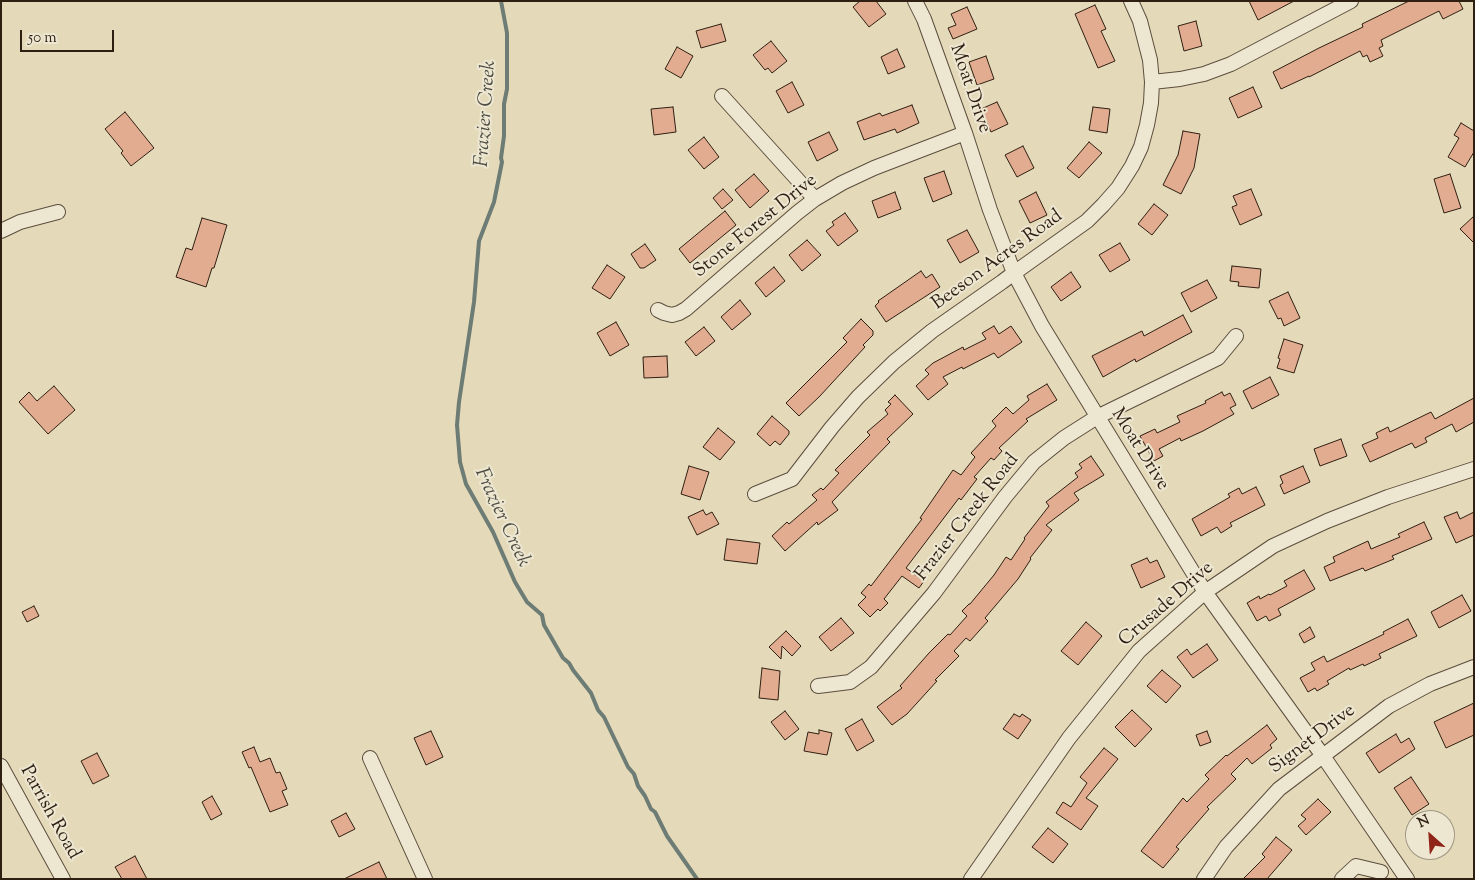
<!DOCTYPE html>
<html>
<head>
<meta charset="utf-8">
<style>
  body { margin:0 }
  #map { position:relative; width:1475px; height:880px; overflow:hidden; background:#e4daba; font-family:"Sorts Mill Goudy",serif }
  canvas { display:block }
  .frame { position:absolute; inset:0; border:2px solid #2f1e12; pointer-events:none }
  .north { position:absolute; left:1405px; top:810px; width:50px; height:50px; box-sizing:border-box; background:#ede7d2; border:1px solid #a19785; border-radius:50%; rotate:334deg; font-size:14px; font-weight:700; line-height:20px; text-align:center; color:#2f1e12 }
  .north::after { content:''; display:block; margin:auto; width:18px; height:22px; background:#8f2418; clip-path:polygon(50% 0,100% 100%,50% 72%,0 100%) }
  .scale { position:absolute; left:20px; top:30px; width:94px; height:22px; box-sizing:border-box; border:2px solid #2f1e12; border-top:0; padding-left:6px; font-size:15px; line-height:18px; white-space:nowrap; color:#2f1e12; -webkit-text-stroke:4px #ede7d2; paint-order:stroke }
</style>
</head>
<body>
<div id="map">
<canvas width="1475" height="880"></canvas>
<div class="frame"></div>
<div class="north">N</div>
<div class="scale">50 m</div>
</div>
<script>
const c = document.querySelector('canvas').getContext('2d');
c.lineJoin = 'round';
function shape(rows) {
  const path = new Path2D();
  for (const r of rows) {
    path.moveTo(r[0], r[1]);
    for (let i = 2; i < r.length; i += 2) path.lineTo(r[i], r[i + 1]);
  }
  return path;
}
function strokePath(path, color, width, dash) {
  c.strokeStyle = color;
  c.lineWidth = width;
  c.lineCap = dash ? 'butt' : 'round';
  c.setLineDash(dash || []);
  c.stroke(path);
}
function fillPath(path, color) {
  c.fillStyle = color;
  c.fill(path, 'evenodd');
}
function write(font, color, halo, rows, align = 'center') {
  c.font = font + ' "Sorts Mill Goudy",serif';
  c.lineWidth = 4;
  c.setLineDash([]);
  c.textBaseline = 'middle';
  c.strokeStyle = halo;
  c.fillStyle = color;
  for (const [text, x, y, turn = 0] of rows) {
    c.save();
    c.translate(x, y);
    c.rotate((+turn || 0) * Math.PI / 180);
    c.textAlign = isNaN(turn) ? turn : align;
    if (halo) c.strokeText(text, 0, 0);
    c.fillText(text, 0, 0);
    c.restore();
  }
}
strokePath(shape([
  [501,1,507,33,507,89,504,104,504,136,501,158,502,162,494,202,479,241,474,302,459,402,457,425,460,462,466,484,493,532,515,582,527,602,542,615,544,625,563,658,569,663,573,670,591,693,598,710,604,717,628,767,634,774,638,786,645,796,651,809,655,812,667,836,697,879]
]), '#6d7c74', 4);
const building = shape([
  [860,1,876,1,886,14,869,27,853,7,860,1],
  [1249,1,1294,1,1258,20,1249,1],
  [1409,1,1459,1,1463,9,1443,19,1439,11,1381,40,1383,46,1379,48,1383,56,1370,62,1367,55,1363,57,1360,51,1309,77,1309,76,1281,89,1273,72,1319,48,1363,27,1362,24,1409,1],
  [1095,5,1106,29,1101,31,1115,61,1098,68,1075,14,1095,5],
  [967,7,977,29,953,39,948,28,956,25,951,14,967,7],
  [1196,21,1202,46,1184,51,1178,26,1196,21],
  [721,24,726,41,701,48,696,31,721,24],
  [771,41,787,61,772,73,768,68,765,70,753,55,771,41],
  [677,47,693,56,681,78,665,69,677,47],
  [897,49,905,67,888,74,881,57,897,49],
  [986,56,994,79,977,85,969,62,986,56],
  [792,82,804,105,788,113,776,91,792,82],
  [1253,87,1262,107,1238,118,1229,98,1253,87],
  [997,102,1008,124,991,132,981,109,997,102],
  [912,105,919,123,897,133,895,129,864,140,857,122,880,113,882,116,912,105],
  [673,107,676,132,654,135,651,109,673,107],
  [1093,107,1110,109,1107,133,1089,130,1093,107],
  [125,112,154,148,131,166,121,153,123,151,105,129,125,112],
  [1461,123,1474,131,1474,152,1465,167,1448,157,1459,138,1454,135,1461,123],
  [1183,131,1200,134,1194,168,1181,194,1163,185,1178,155,1183,131],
  [829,132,838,150,817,161,808,142,829,132],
  [704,137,719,157,704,169,688,150,704,137],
  [1089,142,1102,153,1079,178,1067,168,1089,142],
  [1023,146,1034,168,1017,177,1005,155,1023,146],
  [944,171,952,194,933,202,924,178,944,171],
  [754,174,769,191,750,208,735,190,754,174],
  [1450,174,1461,208,1444,213,1434,179,1450,174],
  [723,189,733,200,722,209,713,198,723,189],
  [1251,189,1262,215,1240,225,1232,207,1237,205,1233,196,1251,189],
  [895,192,901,209,878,218,872,201,895,192],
  [1036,192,1047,215,1030,223,1019,201,1036,192],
  [1154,204,1168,215,1152,235,1138,224,1154,204],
  [725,211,736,225,690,263,679,249,725,211],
  [845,213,858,231,838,246,826,231,834,225,832,222,845,213],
  [1474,216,1474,243,1460,229,1474,216],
  [202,218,227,225,214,268,212,268,206,287,176,277,186,248,192,250,202,218],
  [967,230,979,252,960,263,947,240,967,230],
  [807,240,821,255,802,271,789,255,807,240],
  [1120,243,1130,260,1110,272,1099,255,1120,243],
  [645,244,656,260,644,268,640,268,631,254,645,244],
  [607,265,625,277,610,299,592,288,607,265],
  [1232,266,1261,269,1259,288,1238,286,1239,282,1230,281,1232,266],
  [774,267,785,281,766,297,755,283,774,267],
  [921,271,926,278,932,274,940,287,886,322,875,306,879,302,878,301,921,271],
  [1071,272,1081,287,1061,301,1051,287,1071,272],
  [1207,280,1217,298,1191,312,1181,293,1207,280],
  [1288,292,1300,318,1284,326,1281,318,1278,319,1269,301,1288,292],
  [740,300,751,314,732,330,721,317,740,300],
  [1183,315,1192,332,1136,362,1135,359,1103,377,1092,356,1142,331,1144,336,1183,315],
  [861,319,873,331,873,335,863,345,865,347,820,396,799,416,786,403,847,342,843,338,861,319],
  [616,322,629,345,610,356,597,333,616,322],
  [994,326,999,334,1011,326,1022,342,998,358,994,353,963,369,962,367,943,377,948,384,928,400,916,386,929,374,925,370,933,363,963,347,964,350,986,339,982,333,994,326],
  [704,327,715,341,696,356,685,342,704,327],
  [1284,339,1303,345,1294,373,1277,368,1280,359,1278,358,1284,339],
  [667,356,668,377,644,378,643,357,667,356],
  [1270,377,1279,395,1252,409,1243,391,1270,377],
  [1047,384,1057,400,1026,419,1028,421,999,448,1002,451,994,460,991,458,974,477,977,479,961,500,959,498,906,568,924,581,919,588,902,576,884,599,888,603,880,611,878,609,870,617,858,605,866,597,861,593,869,584,871,586,922,519,920,518,953,470,961,475,975,457,971,453,996,426,992,421,1006,407,1013,414,1029,400,1027,396,1047,384],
  [54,386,75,410,48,434,19,402,29,392,37,401,54,386],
  [1222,392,1224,396,1230,393,1236,405,1230,408,1234,414,1203,431,1181,441,1180,438,1159,449,1163,456,1154,461,1140,436,1155,429,1157,433,1180,422,1177,416,1206,403,1205,401,1222,392],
  [895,395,913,414,887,439,890,442,832,502,838,510,818,525,817,522,785,551,772,536,787,522,789,524,817,500,812,495,821,488,823,490,839,473,835,470,870,435,867,432,888,414,885,410,891,404,888,402,895,395],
  [1474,398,1474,422,1456,432,1452,424,1425,438,1427,442,1415,448,1412,443,1370,462,1362,445,1378,438,1376,433,1388,427,1390,432,1431,412,1435,419,1474,398],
  [772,416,789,431,789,434,780,445,775,441,770,446,757,434,772,416],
  [718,428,735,442,720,460,703,447,718,428],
  [1341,439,1347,456,1320,466,1314,449,1341,439],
  [1091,456,1104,475,1074,493,1079,500,1046,525,1052,530,1030,558,1031,559,1018,579,985,618,988,621,970,641,966,638,954,651,959,656,935,680,937,681,907,714,892,725,877,707,902,688,900,686,929,653,948,634,950,635,967,616,962,611,969,604,970,604,994,575,1006,557,1011,560,1025,539,1024,538,1049,506,1046,502,1078,477,1075,473,1082,468,1079,464,1091,456],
  [689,466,709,472,700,500,681,494,689,466],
  [1303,466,1310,482,1284,494,1280,485,1283,483,1280,476,1303,466],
  [1256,487,1265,505,1230,523,1232,526,1221,533,1217,527,1201,536,1192,519,1230,497,1228,494,1239,488,1242,494,1256,487],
  [703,510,706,515,712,512,719,524,697,535,688,517,703,510],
  [1457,512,1460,519,1474,512,1474,535,1456,543,1444,517,1457,512],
  [1424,522,1432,539,1392,556,1394,559,1365,571,1363,568,1330,581,1324,567,1335,562,1333,557,1368,541,1371,549,1400,537,1398,534,1424,522],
  [727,539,760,543,757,564,724,560,727,539],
  [1147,558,1150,563,1157,560,1165,577,1141,588,1131,565,1147,558],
  [1304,570,1315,589,1278,609,1281,615,1269,621,1266,616,1257,621,1247,603,1259,596,1260,599,1269,594,1270,595,1287,586,1284,581,1304,570],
  [1462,595,1471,611,1439,628,1431,612,1462,595],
  [34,606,39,616,27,622,22,612,34,606],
  [841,618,854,633,831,651,819,637,841,618],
  [1408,619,1417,636,1379,654,1381,658,1364,666,1363,664,1350,670,1349,668,1327,681,1329,684,1317,691,1315,688,1308,692,1300,678,1315,670,1311,663,1324,656,1327,662,1384,634,1383,632,1408,619],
  [1086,622,1102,636,1078,665,1061,651,1086,622],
  [1310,627,1315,637,1304,643,1299,634,1310,627],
  [786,631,801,646,792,656,782,646,781,659,769,647,786,631],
  [1207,644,1218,660,1193,678,1177,657,1187,649,1191,655,1207,644],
  [762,668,780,671,778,700,759,698,762,668],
  [1162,670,1181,686,1166,703,1147,686,1162,670],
  [1474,703,1474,735,1446,748,1434,722,1474,703],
  [1132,710,1152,729,1135,747,1115,727,1132,710],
  [785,711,799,729,785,740,771,722,785,711],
  [1014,714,1020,717,1022,714,1031,720,1018,739,1003,729,1014,714],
  [862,719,874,741,857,751,845,729,862,719],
  [1267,725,1277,739,1270,745,1272,748,1252,764,1247,758,1231,774,1236,779,1207,807,1209,809,1176,847,1179,849,1163,868,1141,851,1183,798,1187,802,1209,779,1205,775,1226,755,1227,756,1267,725],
  [819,730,832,733,827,755,804,751,808,732,819,734,819,730],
  [431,731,443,757,426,765,414,738,431,731],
  [1207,731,1211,742,1200,746,1196,735,1207,731],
  [1396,734,1401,743,1409,738,1415,749,1379,773,1366,753,1396,734],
  [254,747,260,762,270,758,276,773,280,772,287,789,282,791,288,805,270,812,251,767,249,768,242,752,254,747],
  [1104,748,1118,759,1086,798,1098,806,1081,830,1056,813,1063,802,1071,807,1087,783,1080,777,1104,748],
  [97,753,109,776,93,784,81,761,97,753],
  [1411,777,1429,804,1412,815,1394,788,1411,777],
  [212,796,222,814,211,820,202,802,212,796],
  [1318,799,1331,812,1306,835,1298,826,1306,819,1301,815,1318,799],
  [346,813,355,829,339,837,331,821,346,813],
  [1048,828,1068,844,1053,863,1032,847,1048,828],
  [1276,837,1292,850,1267,879,1243,879,1265,857,1262,854,1276,837],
  [135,856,147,879,122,879,115,867,135,856],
  [379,862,387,879,344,879,379,862]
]);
fillPath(building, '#e1ac8f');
strokePath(building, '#2f1e12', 1);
const minor = shape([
  [915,1,924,19,965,133,990,210,1014,273,1042,326,1205,592,1323,756,1407,879],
  [1152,82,1180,79,1204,74,1231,64,1351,1],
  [722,96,815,199],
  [1,231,20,222,58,212],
  [658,310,664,313,672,315,679,313,686,309,797,213,815,199,842,183,874,168,965,133],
  [755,494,792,479,832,427,858,397,894,362,932,331,1002,282,1014,273,1087,221,1103,205,1118,188,1132,166,1141,147,1147,125,1151,103,1152,82,1150,60,1140,21,1131,1],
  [818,686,850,682,871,667,934,593,1005,497,1034,462,1064,438,1097,417,1218,358,1236,336],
  [370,758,425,879],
  [1,766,63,879],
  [971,879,1069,738,1139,651,1205,592,1273,546,1327,521,1388,497,1474,469],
  [1204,879,1226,847,1279,789,1389,706,1430,684,1474,667],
  [1342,879,1356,866,1381,872]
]);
strokePath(minor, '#5c4d3c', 16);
strokePath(minor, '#ede7d2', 14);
write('19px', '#2f1e12', '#ede7d2', [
  ["Moat Drive",969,89,71],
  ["Stone Forest Drive",756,227,-39],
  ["Beeson Acres Road",998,261,-36],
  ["Moat Drive",1139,450,58],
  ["Frazier Creek Road",968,518,-52],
  ["Crusade Drive",1167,605,-41],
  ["Signet Drive",1313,740,-37],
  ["Parrish Road",49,813,61]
]);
write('italic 20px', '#4e4d43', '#ede7d2', [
  ["Frazier Creek",487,114,-86],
  ["Frazier Creek",501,518,65]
]);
</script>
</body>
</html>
